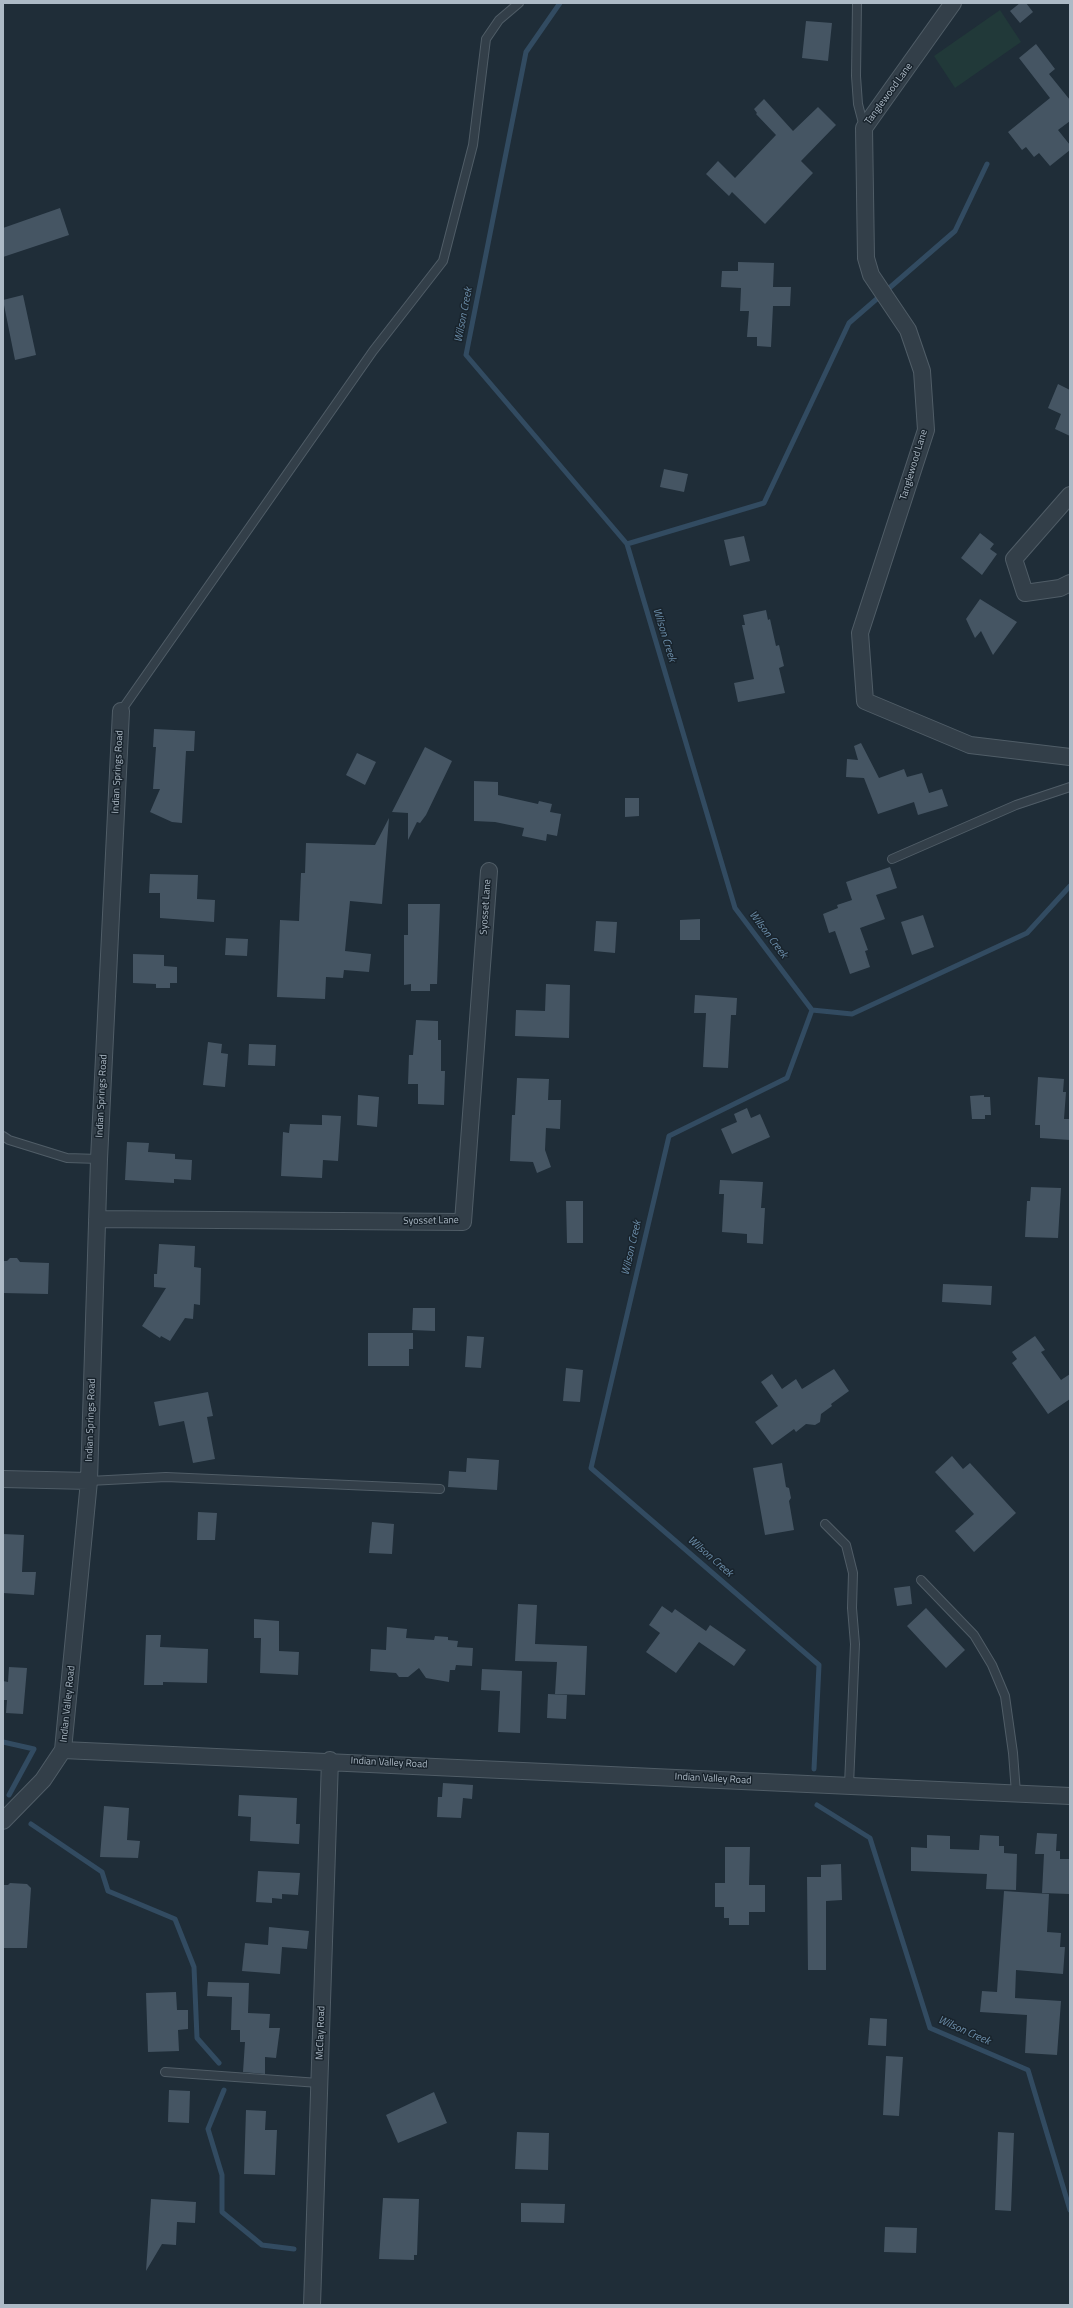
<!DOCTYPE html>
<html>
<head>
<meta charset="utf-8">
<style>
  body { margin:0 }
  #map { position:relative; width:1073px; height:2308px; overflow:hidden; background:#1f2d38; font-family:"Titillium Web",sans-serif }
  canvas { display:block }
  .frame { position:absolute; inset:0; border:4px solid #adbac6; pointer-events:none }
</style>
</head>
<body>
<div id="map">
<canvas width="1073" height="2308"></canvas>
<div class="frame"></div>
</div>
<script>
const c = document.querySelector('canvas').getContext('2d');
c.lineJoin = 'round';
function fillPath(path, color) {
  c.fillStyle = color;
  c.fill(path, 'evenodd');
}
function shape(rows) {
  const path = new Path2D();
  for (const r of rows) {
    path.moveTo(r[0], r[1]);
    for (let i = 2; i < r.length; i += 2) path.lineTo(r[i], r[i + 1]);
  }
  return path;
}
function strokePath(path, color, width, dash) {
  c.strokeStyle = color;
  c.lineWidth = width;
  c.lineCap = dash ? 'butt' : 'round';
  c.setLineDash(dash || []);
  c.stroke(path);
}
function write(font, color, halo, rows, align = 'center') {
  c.font = font + ' "Titillium Web",sans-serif';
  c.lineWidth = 3;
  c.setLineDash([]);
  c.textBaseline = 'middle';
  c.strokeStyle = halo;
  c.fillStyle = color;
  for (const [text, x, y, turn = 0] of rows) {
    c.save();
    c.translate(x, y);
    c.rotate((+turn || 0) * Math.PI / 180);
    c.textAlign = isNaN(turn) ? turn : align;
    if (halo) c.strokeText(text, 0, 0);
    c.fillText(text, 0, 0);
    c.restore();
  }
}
fillPath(shape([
  [1000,10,1021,42,955,88,934,56]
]), '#213939');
strokePath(shape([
  [560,3,526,52,466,355,627,544,735,908,812,1010,787,1078,669,1136,591,1468,819,1665,814,1769],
  [627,544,764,503,849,323,955,231,987,164],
  [812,1010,852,1014,1027,933,1070,886],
  [3,1742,34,1749,9,1795],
  [817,1805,870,1838,930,2028,1028,2070,1070,2210],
  [31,1824,102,1872,108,1891,175,1919,194,1967,197,2038,219,2063],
  [224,2090,208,2129,222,2175,222,2212,262,2245,294,2249]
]), '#324b61', 5);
fillPath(shape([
  [1020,3,1026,3,1033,12,1020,23,1010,11],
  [806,21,832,23,828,61,802,58],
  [1036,44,1055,69,1049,74,1070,100,1070,121,1058,130,1070,145,1070,150,1050,166,1039,153,1034,157,1026,147,1022,150,1008,132,1050,98,1019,58],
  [764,99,793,131,818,107,836,125,801,161,813,173,765,224,732,192,729,196,706,174,718,161,735,178,776,135,756,114,757,113,754,109],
  [60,208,69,235,3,257,3,228],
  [738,262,774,263,773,287,791,287,790,306,773,306,771,347,757,346,757,337,747,337,749,311,740,311,741,288,721,287,722,271,738,271],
  [23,295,36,355,15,360,3,300],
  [1058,384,1070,390,1070,436,1055,429,1061,414,1048,408],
  [664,469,688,474,684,492,660,487],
  [980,533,994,544,990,549,997,554,982,575,961,558],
  [744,536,750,561,730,566,724,540],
  [980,599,1017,622,993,655,981,631,975,638,966,619],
  [766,610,768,620,770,619,776,646,779,645,784,666,779,668,785,693,738,702,734,683,754,679,742,625,745,625,743,615],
  [154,729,195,731,194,751,186,751,182,823,172,822,150,812,160,789,153,789,156,747,153,747],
  [861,743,879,778,904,769,907,777,922,773,929,793,942,789,948,806,918,815,914,802,878,814,864,778,846,777,847,759,858,760,854,746],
  [425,747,452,761,426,815,420,823,417,822,408,840,408,813,392,812],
  [357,753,376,762,365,785,346,775],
  [474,781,498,782,498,795,538,804,539,801,552,804,550,812,561,814,557,836,547,834,546,841,522,836,524,828,495,822,474,821],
  [625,798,639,798,639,816,625,817],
  [389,818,382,904,350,901,345,951,371,954,369,972,344,970,343,978,326,977,325,999,277,997,280,920,299,921,301,873,305,873,306,843,375,845],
  [890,867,897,888,876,895,885,919,860,928,868,950,865,951,870,967,850,974,835,931,829,933,823,914,838,908,837,905,852,900,846,882],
  [150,874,198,875,197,899,215,900,214,922,160,918,160,893,149,893],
  [408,904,440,904,437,984,430,984,430,991,411,991,411,984,404,985,404,935,408,935],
  [923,915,934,947,912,955,901,922],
  [700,919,700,940,680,940,680,920],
  [596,921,617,922,615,953,594,951],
  [226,938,248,939,247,956,225,955],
  [133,954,164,955,164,966,177,967,177,983,170,983,170,988,156,988,156,984,133,983],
  [546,984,570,985,569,1038,515,1036,516,1010,545,1011],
  [695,995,737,998,736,1015,731,1015,728,1068,703,1067,706,1013,694,1013],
  [416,1020,438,1021,438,1040,441,1040,441,1071,445,1071,444,1105,418,1104,418,1084,408,1084,409,1055,413,1055],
  [208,1042,222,1044,221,1053,228,1054,225,1087,203,1085],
  [249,1044,276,1045,275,1066,248,1065],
  [1038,1077,1064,1079,1063,1092,1066,1092,1064,1119,1070,1119,1070,1140,1040,1138,1040,1125,1035,1125],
  [517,1078,549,1079,548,1100,561,1100,560,1129,546,1128,545,1150,551,1167,537,1173,533,1162,510,1161,512,1115,515,1115],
  [358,1095,379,1097,377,1127,357,1125],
  [984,1095,984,1097,990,1097,991,1115,985,1115,985,1119,972,1119,970,1096],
  [747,1108,751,1118,760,1114,770,1137,732,1154,721,1129,737,1122,734,1114],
  [322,1115,341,1116,338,1161,323,1160,322,1178,281,1176,283,1132,289,1133,290,1124,322,1125],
  [127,1142,149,1143,148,1152,175,1154,175,1159,192,1160,191,1180,174,1179,174,1183,125,1180],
  [720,1180,763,1182,761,1208,765,1208,763,1244,747,1243,747,1234,722,1232,724,1194,719,1194],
  [1031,1187,1061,1188,1058,1238,1025,1237,1027,1201,1030,1201],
  [566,1201,583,1201,583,1243,567,1243],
  [159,1244,195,1246,194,1267,201,1268,200,1305,194,1304,193,1319,185,1318,170,1341,161,1336,160,1338,142,1326,166,1288,154,1287,154,1274,157,1274],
  [10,1258,17,1258,20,1262,49,1263,48,1294,3,1293,3,1261,7,1261],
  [943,1284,992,1286,991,1305,942,1302],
  [413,1308,435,1308,435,1331,412,1330],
  [368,1333,413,1333,413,1349,409,1349,409,1366,368,1366],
  [467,1336,484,1337,481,1368,465,1367],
  [1035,1336,1045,1350,1041,1352,1061,1380,1070,1374,1070,1399,1048,1414,1012,1363,1017,1359,1012,1352],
  [566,1368,583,1370,580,1402,563,1401],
  [834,1369,849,1391,831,1404,832,1406,821,1414,820,1422,815,1425,806,1424,796,1432,794,1429,772,1445,755,1422,778,1406,761,1382,772,1374,782,1389,796,1379,802,1389],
  [208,1392,213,1416,207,1417,215,1459,193,1463,184,1421,159,1426,154,1402],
  [952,1456,963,1469,970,1463,1016,1513,974,1552,955,1531,974,1514,935,1472],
  [467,1458,499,1460,497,1490,448,1487,449,1471,466,1472],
  [782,1463,786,1487,789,1488,791,1498,789,1501,794,1530,765,1535,753,1468],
  [198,1512,217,1513,215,1540,197,1540],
  [372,1522,394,1524,392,1554,369,1553],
  [3,1534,24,1535,22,1572,36,1572,34,1595,3,1593],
  [910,1586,912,1604,897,1606,894,1588],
  [518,1604,537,1605,535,1644,587,1646,585,1695,555,1694,557,1662,515,1661],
  [662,1606,672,1613,675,1609,706,1631,710,1625,746,1650,734,1666,699,1642,676,1673,646,1652,660,1633,649,1625],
  [926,1608,965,1650,946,1668,907,1626],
  [254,1619,279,1621,279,1651,299,1652,298,1675,260,1673,261,1638,254,1638],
  [387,1627,407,1629,406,1638,434,1640,435,1636,448,1637,448,1640,458,1641,457,1647,473,1648,472,1666,456,1665,455,1670,450,1670,449,1682,426,1678,419,1668,408,1677,399,1677,396,1673,370,1671,371,1649,386,1650],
  [146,1635,161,1635,160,1647,208,1649,207,1683,163,1682,163,1685,144,1685],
  [9,1667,27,1668,23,1714,6,1713,7,1700,3,1700,3,1681,8,1682],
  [482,1669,522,1671,520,1733,498,1732,500,1691,481,1690],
  [548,1694,567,1695,566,1719,547,1718],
  [443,1783,473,1785,472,1799,463,1798,461,1818,437,1817,438,1797,442,1797],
  [239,1795,297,1798,296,1824,300,1824,299,1844,250,1841,251,1817,238,1816],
  [104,1806,129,1808,127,1840,140,1841,138,1858,100,1857],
  [1037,1833,1057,1834,1056,1851,1060,1851,1060,1859,1070,1859,1069,1894,1042,1893,1044,1854,1035,1854],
  [927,1835,950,1836,950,1849,979,1850,980,1835,999,1836,999,1846,1004,1846,1004,1853,1017,1854,1016,1890,986,1889,987,1874,911,1871,911,1847,927,1848],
  [725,1847,750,1847,749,1885,765,1885,765,1912,749,1912,749,1925,729,1925,729,1918,724,1918,724,1907,715,1907,715,1883,725,1883],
  [841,1864,842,1900,826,1901,826,1970,808,1970,807,1877,821,1877,821,1865],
  [258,1871,300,1873,298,1895,282,1894,282,1899,272,1898,272,1903,256,1902],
  [10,1883,27,1884,31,1888,27,1948,3,1948,4,1885,8,1885],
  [1004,1891,1049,1894,1047,1932,1061,1933,1060,1947,1065,1947,1063,1974,1016,1970,1015,1998,1061,2001,1057,2055,1025,2053,1027,2015,980,2012,982,1991,997,1992],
  [269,1927,309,1931,307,1949,282,1947,280,1974,242,1971,245,1943,268,1945],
  [208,1982,249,1983,248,2013,270,2014,269,2028,280,2028,276,2058,265,2057,265,2074,243,2072,245,2042,240,2042,240,2030,231,2030,232,1997,207,1996],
  [176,1992,177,2010,188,2010,188,2029,178,2030,179,2051,148,2052,146,1993],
  [870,2018,887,2019,886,2046,868,2045],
  [886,2056,903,2057,899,2116,883,2115],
  [169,2090,190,2091,189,2123,168,2122],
  [434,2092,447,2123,398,2143,386,2115],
  [246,2110,266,2111,265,2130,277,2130,275,2175,244,2174],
  [517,2132,549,2133,548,2170,515,2169],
  [998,2132,1014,2133,1011,2211,995,2210],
  [383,2198,419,2199,417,2255,414,2255,414,2260,379,2259],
  [151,2199,196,2202,195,2223,177,2222,176,2245,162,2244,146,2271],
  [521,2203,565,2204,564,2223,521,2222],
  [885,2227,917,2228,916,2253,884,2252]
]), '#455563');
const lane = shape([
  [857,3,856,76,858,104,864,127],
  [121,711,373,351,443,261,473,145,486,39,499,20,519,3],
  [892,859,1016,805,1070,787],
  [3,1136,9,1140,67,1158,99,1159],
  [89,1481,166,1477,440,1489],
  [825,1524,846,1545,853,1573,852,1608,855,1644,849,1785],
  [921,1580,974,1635,992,1665,1005,1696,1013,1753,1016,1793],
  [165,2072,319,2083]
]);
const street = shape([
  [953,3,864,128,866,258,871,275,908,330,922,371,926,430,860,633,865,701,970,745,1070,757],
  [1070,495,1014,559,1025,593,1060,588,1070,583],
  [121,711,99,1159,89,1481,63,1750,1070,1796],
  [97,1219,463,1222,489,871],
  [3,1479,89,1481],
  [3,1821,43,1780,63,1750],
  [312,2305,330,1760]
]);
strokePath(lane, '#505d67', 10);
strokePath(street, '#505d67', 18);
strokePath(lane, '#333f49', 8);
strokePath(street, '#333f49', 16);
write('10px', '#adbac6', '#19242d', [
  ["Tanglewood Lane",889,94,-54],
  ["Tanglewood Lane",914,465,-73],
  ["Indian Springs Road",118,772,-87],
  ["Syosset Lane",486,907,-86],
  ["Indian Springs Road",102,1096,-87],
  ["Syosset Lane",431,1221,-1],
  ["Indian Springs Road",91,1420,-88],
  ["Indian Valley Road",68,1704,-84],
  ["Indian Valley Road",389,1763,3],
  ["Indian Valley Road",713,1779,3],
  ["McClay Road",321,2033,-88]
]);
write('italic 11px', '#6c8eaa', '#19242d', [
  ["Wilson Creek",464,315,-79],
  ["Wilson Creek",664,635,73],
  ["Wilson Creek",768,935,53],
  ["Wilson Creek",632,1248,-77],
  ["Wilson Creek",710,1557,41],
  ["Wilson Creek",964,2031,24]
]);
</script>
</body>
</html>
